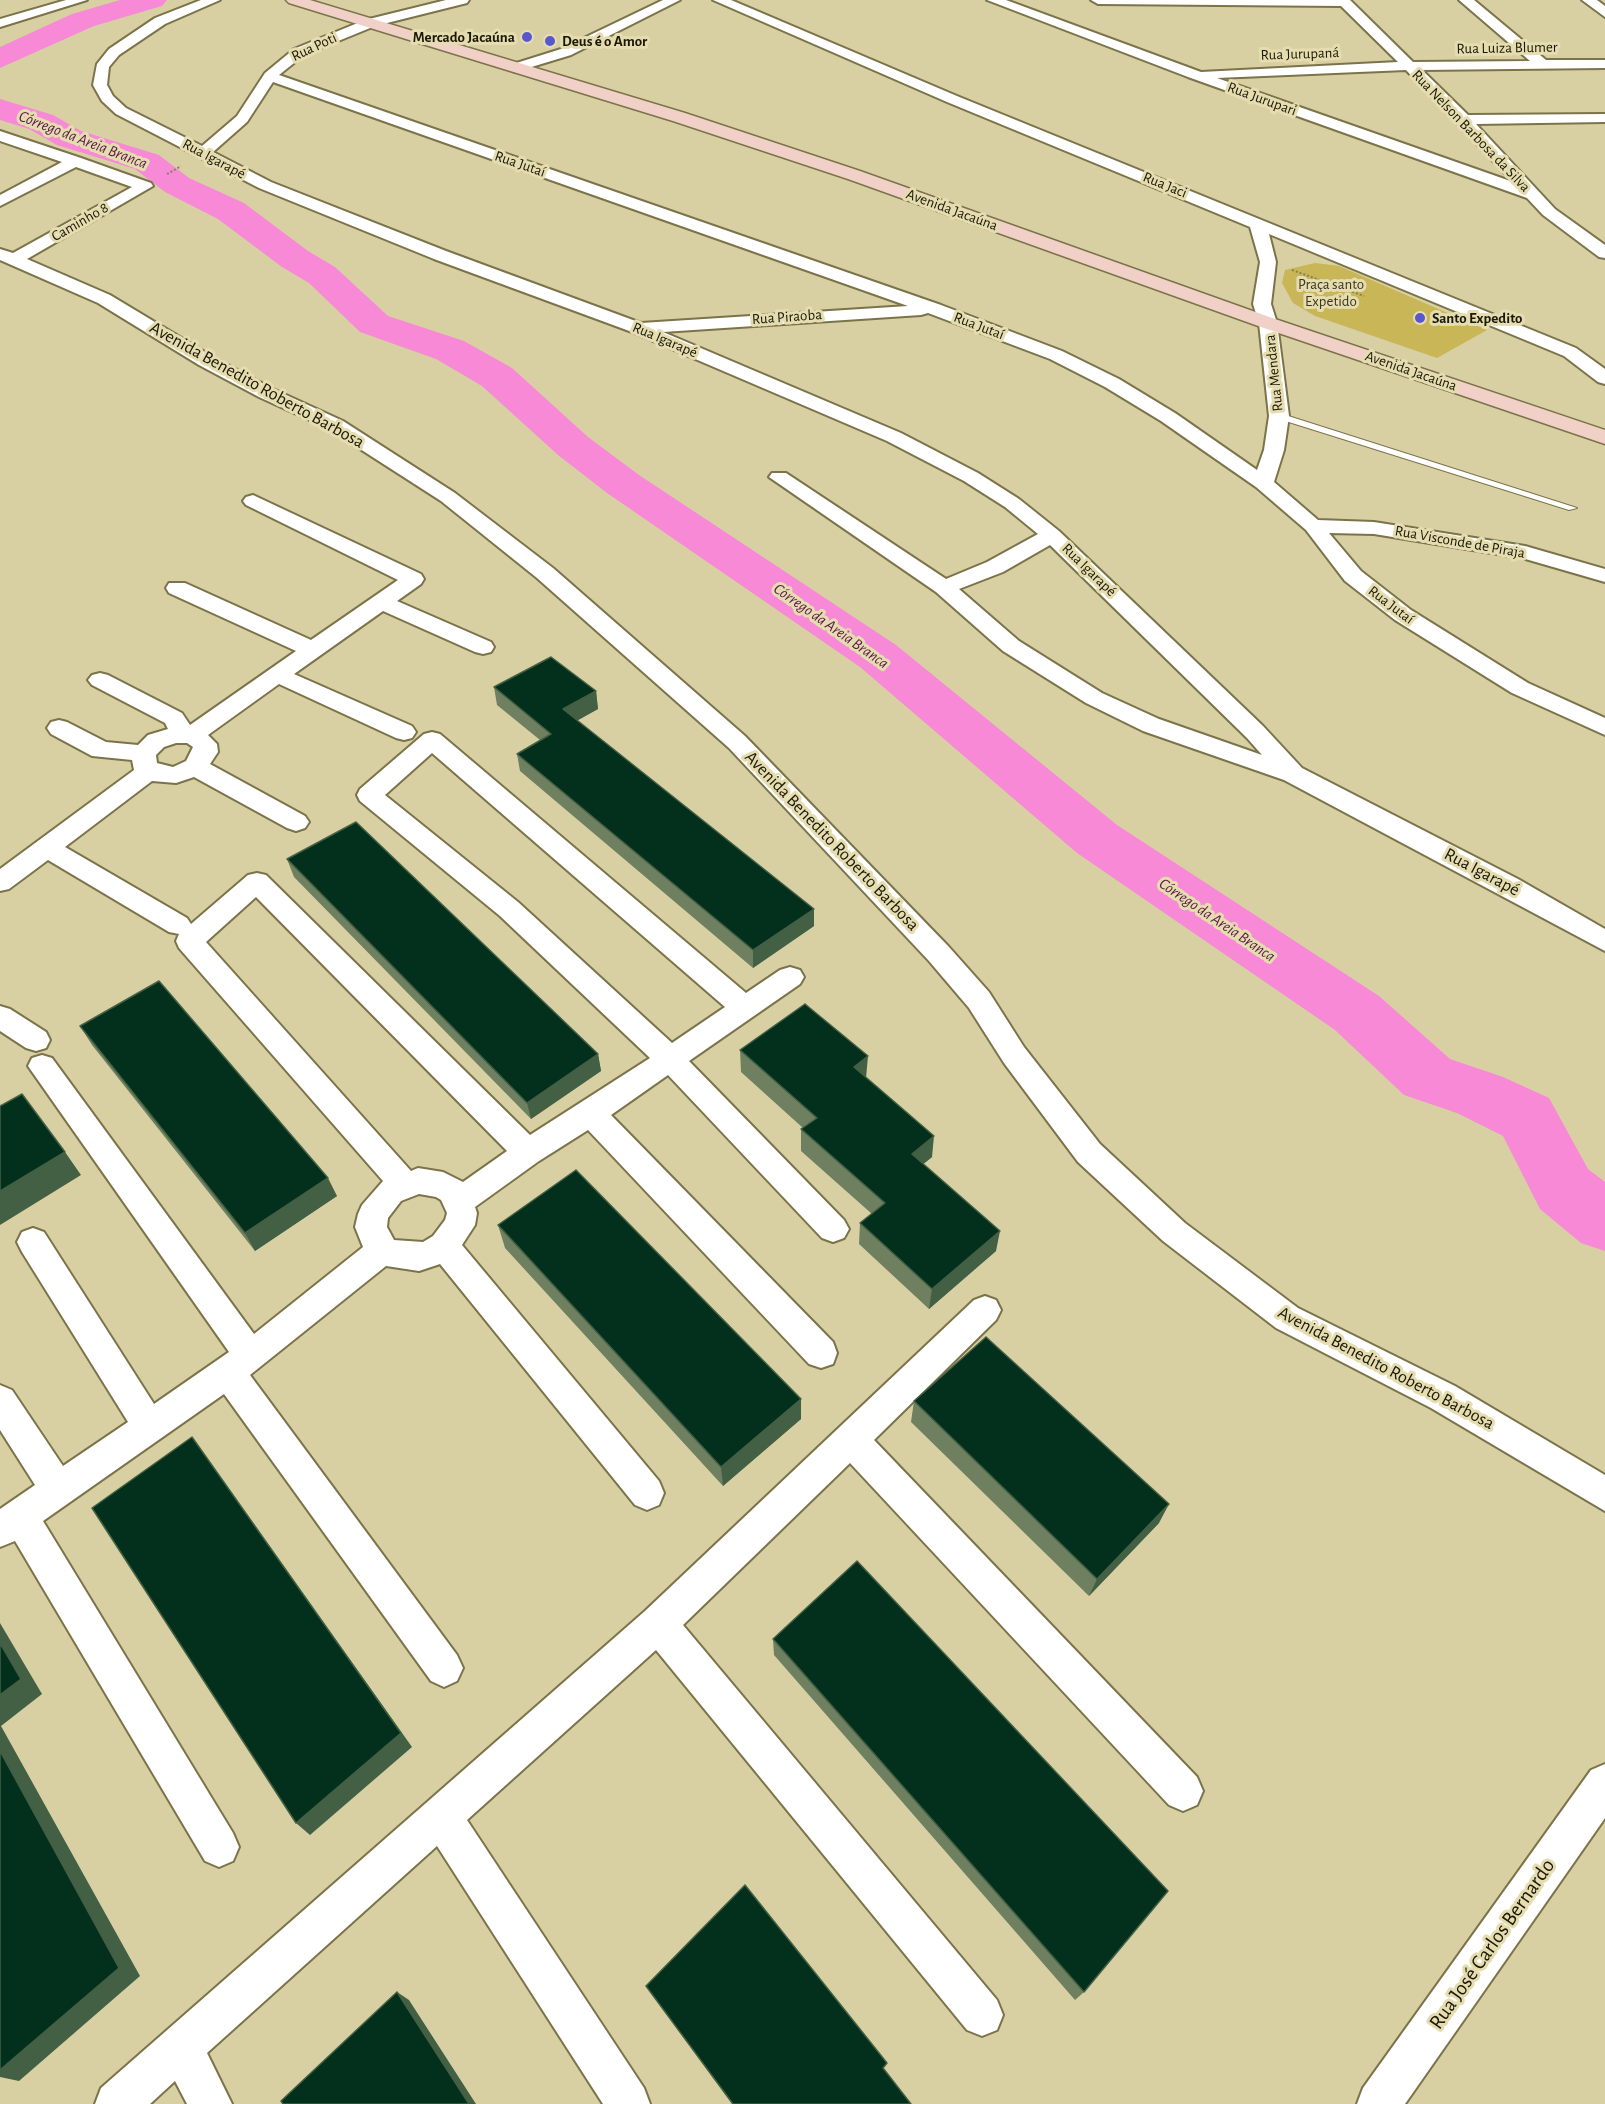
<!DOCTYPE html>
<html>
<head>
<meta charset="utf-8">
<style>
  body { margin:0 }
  canvas { display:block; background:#d8d0a3 }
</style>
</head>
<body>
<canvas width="1605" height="2104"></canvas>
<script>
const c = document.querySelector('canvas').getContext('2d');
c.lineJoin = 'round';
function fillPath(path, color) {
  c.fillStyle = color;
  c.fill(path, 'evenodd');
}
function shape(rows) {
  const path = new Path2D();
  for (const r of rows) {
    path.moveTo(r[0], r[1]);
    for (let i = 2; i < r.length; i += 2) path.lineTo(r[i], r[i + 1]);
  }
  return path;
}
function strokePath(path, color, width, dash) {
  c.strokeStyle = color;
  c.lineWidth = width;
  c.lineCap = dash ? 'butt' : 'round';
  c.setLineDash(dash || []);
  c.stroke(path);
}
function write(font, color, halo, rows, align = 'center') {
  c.font = font + ' "Alegreya Sans",sans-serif';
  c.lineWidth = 6;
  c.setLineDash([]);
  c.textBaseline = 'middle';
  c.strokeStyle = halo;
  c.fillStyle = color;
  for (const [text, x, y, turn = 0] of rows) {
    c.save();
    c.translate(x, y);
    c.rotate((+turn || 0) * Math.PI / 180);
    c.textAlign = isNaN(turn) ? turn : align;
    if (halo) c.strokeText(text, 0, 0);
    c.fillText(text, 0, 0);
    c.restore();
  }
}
fillPath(shape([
  [1315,263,1339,266,1487,330,1437,358,1315,316,1293,303,1282,283,1285,270]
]), '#c8b657');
fillPath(shape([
  [120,0,167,0,162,6,94,26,0,68,0,47,72,14,120,0],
  [0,99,53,115,81,131,159,155,189,178,244,203,308,251,335,267,388,316,464,341,512,368,588,437,639,475,896,645,1117,825,1379,996,1450,1059,1503,1077,1549,1098,1588,1169,1605,1182,1605,1251,1581,1243,1540,1209,1503,1136,1457,1113,1404,1095,1335,1030,1077,853,860,667,607,493,558,455,482,386,436,359,360,332,309,283,282,267,218,219,165,192,135,169,57,145,29,129,0,120,0,99]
]), '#f789d7');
const lane = shape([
  [1276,414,1282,414,1577,508,1569,510,1276,418,1276,414]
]);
const street = shape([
  [66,0,87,0,0,27,0,19,66,0],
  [201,0,220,0,165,24,119,55,109,67,107,85,113,96,126,108,202,146,237,116,265,73,294,49,365,20,446,0,469,0,467,3,375,26,304,55,279,75,941,305,1062,351,1119,379,1175,413,1257,470,1264,450,1269,416,1259,323,1253,304,1260,262,1250,227,947,102,713,0,731,0,957,96,1576,348,1605,369,1605,384,1598,382,1564,356,1269,234,1276,262,1271,304,1277,323,1289,416,1284,450,1274,482,1318,520,1374,522,1525,546,1605,569,1605,582,1522,558,1374,534,1329,533,1361,571,1411,610,1528,683,1605,718,1605,735,1512,693,1395,620,1345,581,1306,530,1256,487,1161,421,1105,387,1050,359,928,313,921,315,663,332,901,433,978,473,1019,499,1059,531,1263,726,1302,768,1518,879,1605,929,1605,951,1284,780,1143,731,1086,703,1003,651,936,592,769,477,772,473,786,473,946,579,987,562,1038,534,1005,507,964,481,887,441,632,332,434,259,259,188,116,114,102,101,93,85,97,64,109,49,155,18,201,0],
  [273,82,908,306,641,323,446,251,271,182,213,152,247,122,273,82],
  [1050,545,1247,738,1262,755,1159,719,1102,693,1019,641,959,589,1003,572,1050,545],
  [663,0,680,0,571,55,515,72,508,68,510,65,561,49,663,0],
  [987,0,1006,0,1201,72,1398,62,1341,6,1098,4,1091,0,1350,0,1413,62,1530,61,1459,0,1474,0,1546,60,1605,60,1605,68,1422,70,1468,115,1605,114,1605,122,1476,124,1555,209,1605,245,1605,258,1599,257,1543,215,1527,198,1188,77,987,0],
  [1406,70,1513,182,1217,78,1406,70],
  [1582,0,1597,0,1605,6,1605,17,1582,0],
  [0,131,81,158,151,183,153,186,27,259,110,295,213,357,273,389,343,421,455,493,553,568,745,736,949,947,989,992,1024,1047,1100,1144,1185,1223,1298,1308,1455,1386,1605,1475,1605,1511,1431,1408,1276,1328,1163,1241,1078,1162,1004,1063,969,1008,929,961,729,748,537,578,441,501,329,429,259,397,199,365,98,303,0,260,0,249,13,253,132,187,76,167,0,206,0,195,62,162,0,141,0,131],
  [253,495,421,574,424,579,421,584,397,601,491,642,494,647,491,652,483,654,475,652,383,611,294,674,412,726,416,732,412,738,404,740,396,738,279,684,208,735,217,744,218,752,210,764,305,816,309,822,305,828,296,831,287,828,194,777,176,783,152,781,65,847,187,918,191,924,248,875,257,873,266,875,530,1135,650,1058,500,916,360,801,357,795,360,789,424,734,432,732,440,734,746,993,780,970,790,967,800,970,804,977,800,984,689,1061,844,1220,849,1229,844,1238,833,1242,822,1238,668,1075,611,1115,833,1342,837,1353,833,1364,821,1368,809,1364,588,1130,539,1161,475,1207,477,1213,475,1225,462,1245,659,1481,664,1493,659,1505,647,1510,635,1505,440,1264,419,1271,386,1266,250,1375,457,1655,463,1668,457,1681,444,1687,431,1681,224,1394,43,1521,233,1833,239,1847,233,1861,219,1867,205,1861,15,1541,0,1547,0,1509,35,1485,0,1430,0,1385,12,1390,63,1466,128,1422,22,1252,17,1242,22,1232,33,1228,44,1232,154,1404,229,1352,28,1066,32,1058,42,1055,52,1058,254,1334,363,1247,355,1227,358,1214,362,1205,383,1181,179,948,176,941,179,934,169,932,48,860,9,889,0,891,0,869,134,770,132,760,92,756,51,734,47,728,51,722,59,720,67,722,106,742,138,745,148,735,168,729,165,723,92,685,88,680,92,675,100,673,108,675,182,713,190,725,296,651,169,593,166,588,169,583,185,583,311,640,398,580,246,505,243,501,246,497,253,495],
  [176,743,187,743,193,747,186,761,173,767,157,763,156,755,164,747,176,743],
  [432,753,725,1007,672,1043,518,902,385,795,432,753],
  [256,897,507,1151,463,1182,443,1172,418,1168,411,1171,206,942,256,897],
  [419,1194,436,1197,441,1200,447,1213,445,1220,433,1236,423,1242,394,1240,387,1227,388,1218,401,1201,419,1194],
  [0,1006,10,1009,46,1032,50,1040,46,1048,36,1051,26,1048,0,1031,0,1006],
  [985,1296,996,1300,1001,1310,996,1320,874,1440,1197,1777,1203,1791,1197,1805,1183,1811,1169,1805,850,1463,683,1625,997,2000,1003,2015,997,2030,982,2036,967,2030,656,1650,467,1820,644,2088,650,2104,603,2104,437,1846,207,2053,232,2104,187,2104,175,2081,150,2104,95,2104,101,2088,645,1611,974,1300,985,1296],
  [1605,1764,1605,1818,1405,2104,1357,2104,1363,2088,1591,1770,1605,1764]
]);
const secondary = shape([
  [286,0,310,0,685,113,860,171,1275,319,1605,430,1605,444,1261,327,848,179,673,121,289,3,286,0]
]);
strokePath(lane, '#7b7349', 2);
strokePath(street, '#7b7349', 4);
strokePath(secondary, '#7b7349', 3);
strokePath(shape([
  [167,174,181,166],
  [1292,270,1364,296],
  [1304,291,1322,280]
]), '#857f5e', 2, [2, 2]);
fillPath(lane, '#fff');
fillPath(street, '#fff');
fillPath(secondary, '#f1d1c7');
fillPath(shape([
  [494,687,596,691,598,709,577,720,814,926,753,968,520,771,517,754,540,740,497,705],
  [287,859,598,1054,601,1071,531,1119,294,877],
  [80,1026,337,1196,255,1251,92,1045],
  [740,1050,866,1078,932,1157,923,1164,996,1251,929,1309,859,1244,860,1223,872,1214,801,1151,801,1129,803,1128,741,1072],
  [498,1225,801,1399,801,1419,723,1486,505,1248],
  [914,1401,1159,1523,1089,1596,911,1422],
  [773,1639,1084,1992,1075,2000,774,1655],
  [646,1986,884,2069,911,2104,732,2104]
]), '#6e8060');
fillPath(shape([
  [596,691,598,709,566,727,563,709],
  [814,909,814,926,753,968,753,950],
  [598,1054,601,1071,531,1119,527,1103],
  [868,1056,866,1078,854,1067],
  [934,1136,932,1157,910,1175,912,1154],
  [65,1152,81,1175,0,1225,0,1191],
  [328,1178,337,1196,255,1251,245,1233],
  [1000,1231,996,1251,929,1309,932,1289],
  [801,1399,801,1419,723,1486,721,1467],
  [192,1437,412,1747,310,1835,296,1823],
  [1169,1504,1159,1523,1089,1596,1097,1579],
  [0,1623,42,1694,1,1726,140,1976,19,2081,0,2077],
  [397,1992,409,2000,476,2104,469,2104]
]), '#436044');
const building = shape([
  [551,657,596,691,563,709,814,909,753,950,517,754,551,734,494,687,551,657],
  [356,822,598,1054,527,1103,287,859,356,822],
  [159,981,328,1178,245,1233,80,1026,159,981],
  [805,1004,868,1056,854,1067,934,1136,912,1154,1000,1231,932,1289,860,1223,885,1203,801,1129,817,1118,740,1050,805,1004],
  [22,1094,65,1152,0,1191,0,1106,22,1094],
  [576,1170,801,1399,721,1467,498,1225,576,1170],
  [986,1337,1169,1504,1097,1579,914,1401,986,1337],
  [192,1437,401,1733,296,1823,92,1508,192,1437],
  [857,1561,1168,1891,1084,1992,773,1639,857,1561],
  [0,1643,21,1679,0,1695,0,1643],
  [0,1751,119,1968,0,2070,0,1751],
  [745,1885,887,2063,883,2068,911,2104,733,2104,646,1986,745,1885],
  [397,1992,469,2104,283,2104,281,2101,397,1992]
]);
fillPath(building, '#03301c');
strokePath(building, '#436044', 1.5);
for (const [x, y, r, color] of [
  [527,37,6,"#5957cf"],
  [550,41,6,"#5957cf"],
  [1420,318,6,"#5957cf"]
]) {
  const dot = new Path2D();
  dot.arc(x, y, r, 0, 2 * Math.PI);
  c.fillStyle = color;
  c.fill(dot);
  strokePath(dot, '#e5ddaf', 2);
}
write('bold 15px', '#1b1807', '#e5ddaf', [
  ["Mercado Jacaúna",515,37,"right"],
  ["Deus é o Amor",562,41],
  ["Santo Expedito",1432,318]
], 'left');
write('15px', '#1b1807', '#e5ddaf', [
  ["Rua Poti",314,47,-25],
  ["Rua Luiza Blumer",1507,48,-1],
  ["Rua Jurupaná",1300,54,-2],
  ["Rua Jurupari",1262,99,20],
  ["Rua Nelson Barbosa da Silva",1471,131,46],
  ["Rua Igarapé",214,159,28],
  ["Rua Jutaí",520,164,19],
  ["Rua Jaci",1165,185,22],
  ["Avenida Jacaúna",952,210,20],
  ["Caminho 8",80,222,-30],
  ["Rua Piraoba",787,317,-4],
  ["Rua Jutaí",979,326,21],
  ["Rua Igarapé",665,340,23],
  ["Avenida Jacaúna",1411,371,19],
  ["Rua Mendara",1274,373,-96],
  ["Rua Visconde de Piraja",1460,542,10],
  ["Rua Igarapé",1089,570,44],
  ["Rua Jutaí",1391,605,37]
]);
write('15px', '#3b361f', '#e5ddaf', [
  ["Praça santo",1331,284],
  ["Expetido",1331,301]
]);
write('italic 16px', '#5b184b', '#e5ddaf', [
  ["Córrego da Areia Branca",83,140,21],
  ["Córrego da Areia Branca",831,626,35],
  ["Córrego da Areia Branca",1217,920,34]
]);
write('18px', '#1b1807', '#e5ddaf', [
  ["Avenida Benedito Roberto Barbosa",257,385,29],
  ["Avenida Benedito Roberto Barbosa",832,841,46],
  ["Rua Igarapé",1482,872,28],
  ["Avenida Benedito Roberto Barbosa",1386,1368,28]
]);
write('21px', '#1b1807', '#e5ddaf', [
  ["Rua José Carlos Bernardo",1492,1944,-55]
]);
</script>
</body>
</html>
